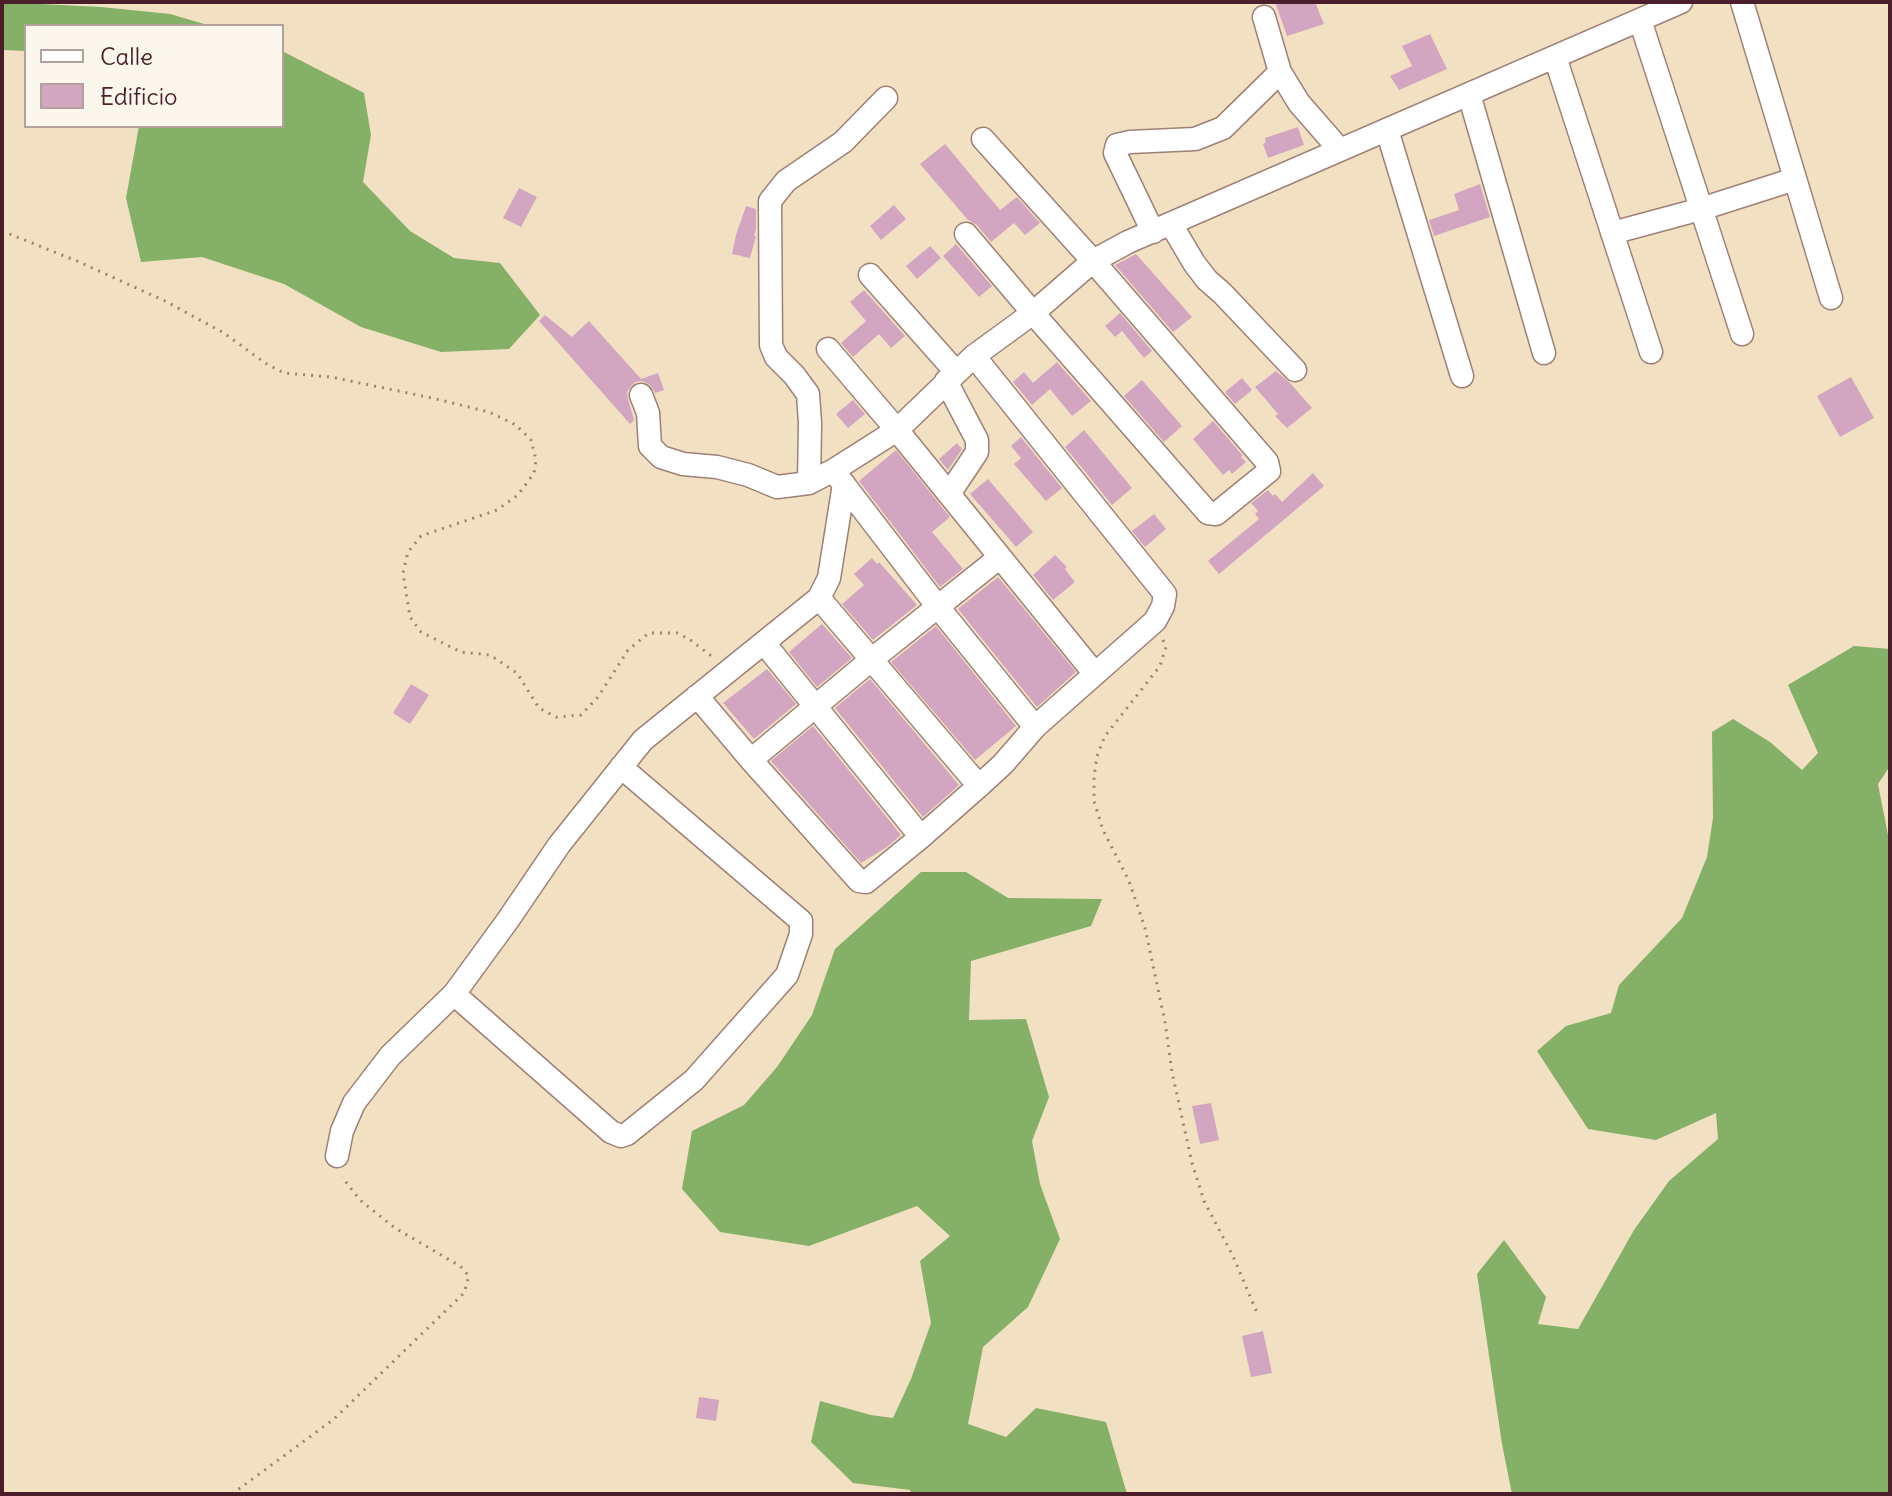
<!DOCTYPE html>
<html>
<head>
<meta charset="utf-8">
<style>
  body { margin:0 }
  #map { position:relative; width:1892px; height:1496px; overflow:hidden; background:#f2e0c2; font-family:Delius,sans-serif }
  canvas { display:block }
  .frame { position:absolute; inset:0; border:4px solid #4a1f2b; pointer-events:none }
  .legend { position:absolute; left:24px; top:24px; width:260px; height:104px; box-sizing:border-box; background:#fbf7ec; border:2px solid #b4a19f; margin:0; padding:10px 14px; list-style:none; font-size:24px; color:#4a1f2b }
  .legend li { display:flex; align-items:center; gap:16px; height:40px }
  .legend b { width:40px; border:2px solid #b4a19f }
</style>
</head>
<body>
<div id="map">
<canvas width="1892" height="1496"></canvas>
<div class="frame"></div>
<ul class="legend">
<li><b style="height:10px;background:#fff"></b>Calle</li>
<li><b style="height:22px;background:#d2a6c0"></b>Edificio</li>
</ul>
</div>
<script>
const c = document.querySelector('canvas').getContext('2d');
c.lineJoin = 'round';
function fillPath(path, color) {
  c.fillStyle = color;
  c.fill(path, 'evenodd');
}
function shape(rows) {
  const path = new Path2D();
  for (const r of rows) {
    path.moveTo(r[0], r[1]);
    for (let i = 2; i < r.length; i += 2) path.lineTo(r[i], r[i + 1]);
  }
  return path;
}
function strokePath(path, color, width, dash) {
  c.strokeStyle = color;
  c.lineWidth = width;
  c.lineCap = dash ? 'butt' : 'round';
  c.setLineDash(dash || []);
  c.stroke(path);
}
fillPath(shape([
  [2,2,101,7,170,14,211,26,26,26,26,51,2,50],
  [282,51,364,93,371,135,363,182,410,231,454,258,500,263,540,315,509,349,441,352,361,327,284,284,202,257,141,262,126,198,139,126,282,126],
  [1854,646,1890,649,1890,766,1878,784,1888,835,1890,836,1890,1494,1512,1494,1502,1444,1477,1274,1504,1240,1546,1297,1538,1324,1578,1329,1634,1230,1669,1181,1718,1139,1716,1113,1656,1140,1588,1129,1537,1051,1566,1026,1611,1013,1619,985,1682,918,1707,857,1713,818,1712,732,1733,719,1770,742,1802,770,1818,753,1788,685],
  [921,872,966,872,1008,898,1102,899,1091,926,971,961,969,1020,1026,1019,1049,1097,1032,1141,1040,1184,1060,1239,1028,1307,983,1347,968,1424,1006,1437,1036,1408,1106,1422,1127,1494,911,1494,910,1490,853,1483,811,1442,820,1401,871,1415,893,1418,911,1379,931,1323,920,1261,950,1236,917,1206,809,1246,720,1232,682,1189,692,1131,744,1105,777,1067,812,1015,835,949]
]), '#85b068');
fillPath(shape([
  [1275,2,1315,2,1324,24,1287,36],
  [1430,34,1447,69,1399,90,1390,76,1412,66,1402,46],
  [1298,127,1304,145,1268,158,1263,144,1266,142,1265,138],
  [945,144,1000,210,1017,197,1040,223,1025,235,1014,223,991,242,977,225,968,220,920,164],
  [1480,184,1490,217,1434,236,1429,220,1459,210,1454,194],
  [519,188,537,197,521,227,503,218],
  [894,205,906,219,881,240,870,226],
  [746,206,756,209,756,229,754,236,756,236,750,258,732,254,736,235],
  [956,244,992,286,979,297,943,256],
  [930,246,941,258,917,279,906,266],
  [1136,254,1192,317,1173,332,1115,265],
  [864,290,905,336,891,348,879,334,853,357,841,343,866,321,850,302],
  [1120,313,1152,351,1144,358,1122,331,1115,337,1105,326],
  [545,315,572,337,589,321,641,379,658,373,664,390,655,393,650,385,642,381,635,382,631,386,627,392,628,399,634,420,630,424,539,321],
  [1057,362,1091,401,1072,416,1050,389,1032,405,1013,382,1024,372,1033,383],
  [1276,371,1290,383,1312,408,1287,428,1275,416,1278,414,1255,387],
  [1851,377,1874,418,1840,437,1817,396],
  [1242,378,1252,390,1235,404,1225,392],
  [1142,380,1182,426,1164,442,1124,396],
  [853,400,865,414,848,428,836,414],
  [1213,421,1243,456,1241,457,1246,462,1232,474,1229,470,1223,475,1193,439],
  [1084,430,1132,488,1112,505,1065,447],
  [1021,437,1062,488,1046,501,1014,464,1021,458,1011,446],
  [957,443,962,449,948,470,939,459],
  [896,450,950,517,932,532,963,569,940,587,859,481],
  [1313,473,1324,486,1219,574,1208,561,1259,519,1255,514,1258,511,1251,503,1268,490,1273,496,1275,494,1282,502],
  [988,479,1033,532,1016,547,970,494],
  [1154,514,1166,529,1145,547,1132,531],
  [1055,555,1067,567,1065,569,1075,582,1053,600,1033,575],
  [872,558,877,564,879,562,917,605,873,640,842,604,864,585,854,574],
  [998,577,1076,672,1037,707,958,609],
  [822,624,852,658,817,687,789,652],
  [936,626,1016,726,975,760,891,662],
  [767,669,796,704,754,739,723,703],
  [870,679,959,785,923,817,835,708],
  [411,684,429,695,410,724,393,713],
  [813,726,901,835,887,847,861,863,771,761],
  [1211,1103,1219,1140,1200,1144,1192,1106],
  [1263,1331,1272,1373,1251,1377,1242,1336],
  [699,1397,719,1400,716,1421,696,1418]
]), '#d2a6c0');
const street = shape([
  [1742,2,1831,298],
  [1264,17,1280,72,1299,103,1340,150],
  [1640,20,1742,334],
  [1555,57,1651,352],
  [1469,94,1544,353],
  [1387,130,1462,376],
  [1171,224,1194,263,1207,280,1222,293,1295,370],
  [1153,232,1115,153,1117,145,1130,142,1195,139,1223,128,1280,72],
  [1612,233,1701,209,1795,179],
  [966,234,1033,313,1208,513,1216,514,1269,471,1267,462,1093,261,983,139],
  [870,275,956,372],
  [828,349,897,430,1095,674],
  [946,381,977,440,977,452,949,494],
  [641,395,648,413,650,446,661,457,683,464,717,467,748,475,777,487,809,483,834,470,897,430,974,356,1033,313,1093,261,1128,242,1681,2],
  [839,478,938,607,1035,727],
  [809,483,810,423,808,394,794,375,776,357,771,345,770,201,786,181,843,142,886,98],
  [819,598,979,786],
  [764,643,921,837],
  [697,696,751,760,859,881,866,882,921,837,979,786,1003,764,1035,727,1155,621,1163,606,1165,594,974,356],
  [751,760,871,660,1000,557],
  [454,994,611,1132,621,1136,627,1134,694,1080,787,975,801,934,801,921,621,767],
  [337,1156,342,1131,354,1103,390,1056,454,994,508,920,559,845,643,740,819,598,829,578,844,484]
]);
strokePath(street, '#9e8076', 25);
strokePath(shape([
  [2,231,77,261,165,301,224,333,265,363,284,373,331,377,432,398,489,412,516,425,531,440,536,460,534,473,518,495,497,510,421,536,408,552,403,573,410,617,421,632,461,652,490,655,517,673,539,708,556,717,581,715,598,697,628,650,649,633,677,633,689,639,714,658],
  [1163,640,1166,647,1160,666,1105,736,1097,756,1094,777,1094,801,1103,830,1129,881,1145,928,1165,1022,1172,1072,1192,1163,1204,1201,1233,1256,1258,1315],
  [232,1494,334,1419,464,1293,469,1276,460,1266,395,1228,360,1200,342,1177]
]), '#9e8076', 3, [2, 6]);
strokePath(street, '#fff', 22);
</script>
</body>
</html>
